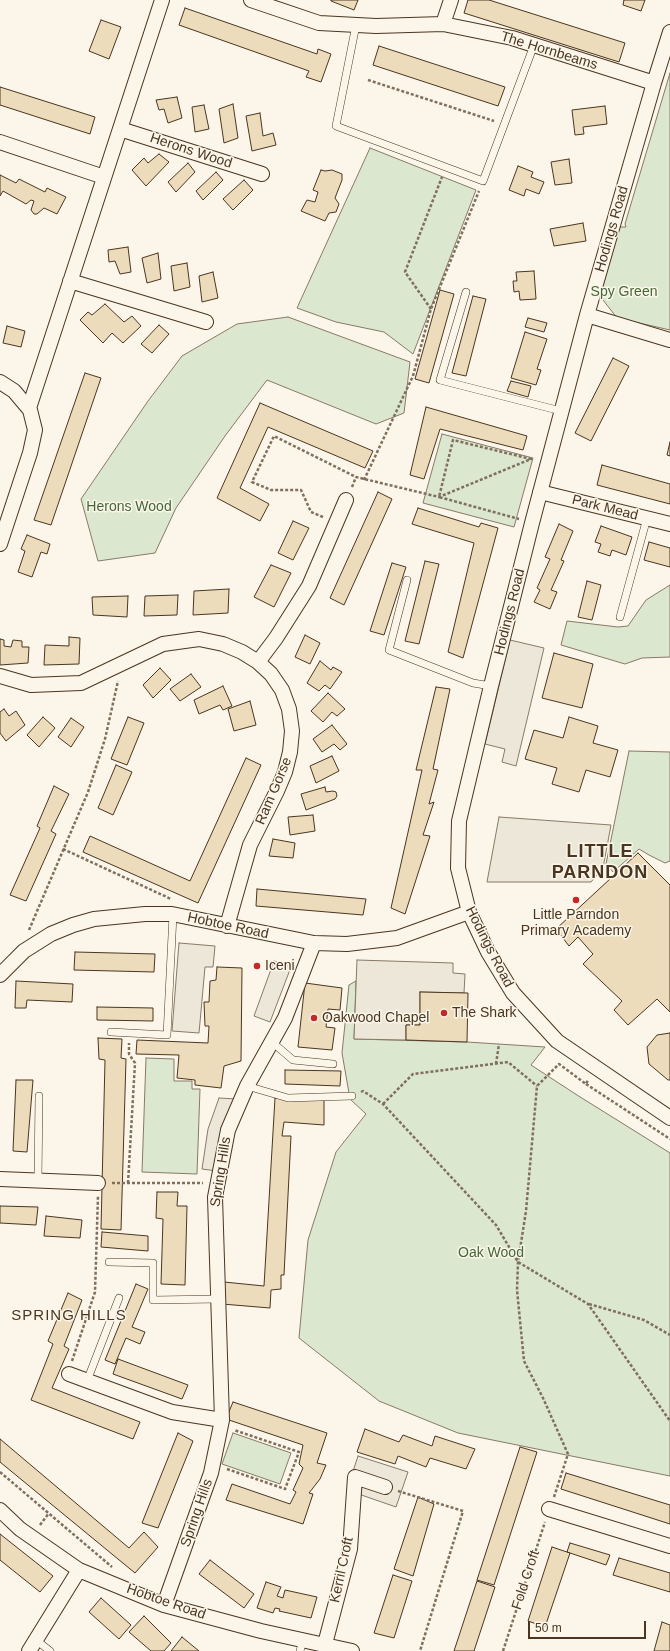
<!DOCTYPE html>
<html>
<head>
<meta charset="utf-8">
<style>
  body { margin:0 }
  #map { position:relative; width:670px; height:1651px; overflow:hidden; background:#fbf6e9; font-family:Helvetica,sans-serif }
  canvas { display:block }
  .scale { position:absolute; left:528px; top:1621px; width:118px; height:18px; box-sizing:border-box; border:2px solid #4a3520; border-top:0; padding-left:5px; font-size:12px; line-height:14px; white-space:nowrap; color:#4a3520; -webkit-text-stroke:3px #fbf6e9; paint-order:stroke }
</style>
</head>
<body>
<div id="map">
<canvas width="670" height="1651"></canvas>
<div class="scale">50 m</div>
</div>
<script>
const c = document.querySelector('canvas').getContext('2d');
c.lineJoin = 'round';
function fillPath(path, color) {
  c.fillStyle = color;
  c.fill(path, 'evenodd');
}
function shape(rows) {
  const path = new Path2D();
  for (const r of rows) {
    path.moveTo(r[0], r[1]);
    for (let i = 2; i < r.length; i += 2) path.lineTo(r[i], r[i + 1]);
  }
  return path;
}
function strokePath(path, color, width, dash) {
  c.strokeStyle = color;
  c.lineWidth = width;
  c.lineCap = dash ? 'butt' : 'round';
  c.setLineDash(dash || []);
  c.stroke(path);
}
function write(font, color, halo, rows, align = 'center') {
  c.font = font + ' Helvetica,sans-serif';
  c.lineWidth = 3;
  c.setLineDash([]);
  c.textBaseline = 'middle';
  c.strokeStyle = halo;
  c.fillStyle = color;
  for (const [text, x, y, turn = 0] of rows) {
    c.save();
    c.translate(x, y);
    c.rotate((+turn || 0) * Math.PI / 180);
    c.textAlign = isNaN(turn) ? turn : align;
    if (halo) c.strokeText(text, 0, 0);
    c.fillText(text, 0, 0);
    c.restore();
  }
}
const green = shape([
  [670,73,670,330,617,318,603,300,602,290,618,227,626,227,625,224,670,73],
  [370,148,476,190,413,354,384,332,336,322,297,308,370,148],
  [288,317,410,362,404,413,376,424,267,380,225,436,176,508,155,553,98,561,81,499,148,401,182,356,237,324,288,317],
  [442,434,533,458,514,527,423,503,442,434],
  [670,585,670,657,642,658,625,664,561,645,567,621,618,627,628,626,646,600,670,585],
  [629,751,670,752,670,861,665,863,649,855,639,849,613,872,606,864,629,751],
  [356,981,354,1039,467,1042,545,1047,531,1065,577,1095,670,1153,670,1476,458,1433,379,1401,299,1338,308,1240,336,1152,366,1114,350,1099,342,1053,349,985,356,981],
  [146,1058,174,1059,174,1081,192,1081,192,1089,200,1089,197,1174,142,1172,146,1058],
  [233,1433,291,1453,280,1484,222,1464,233,1433]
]);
fillPath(green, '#dce7d0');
strokePath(green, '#887966', 1);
const parking = shape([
  [510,640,544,648,516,766,502,762,505,749,485,744,510,640],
  [499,817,611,825,603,868,591,882,487,882,499,817],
  [179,943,215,946,213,967,205,967,199,1033,172,1031,179,943],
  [357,960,453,963,453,973,465,974,464,993,420,992,420,1025,406,1025,406,1040,354,1039,357,960],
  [274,961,291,967,270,1022,254,1016,274,961],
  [219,1098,237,1099,217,1171,202,1169,208,1129,219,1098],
  [358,1456,408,1472,396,1507,347,1490,358,1456]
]);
fillPath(parking, '#ede7d9');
strokePath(parking, '#887966', 1);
const building = shape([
  [331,0,358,0,354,10,331,1,331,0],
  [468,0,489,0,625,43,619,62,464,13,468,0],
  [624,0,645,0,641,11,623,5,624,0],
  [185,8,317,54,318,49,331,54,321,82,306,77,309,71,179,25,185,8],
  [101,20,121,27,109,59,89,51,101,20],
  [379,46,505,87,498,106,373,65,379,46],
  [0,87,95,117,90,134,0,105,0,87],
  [177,97,182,118,168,123,164,109,159,110,156,100,177,97],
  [233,104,238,138,224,143,219,109,233,104],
  [204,105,209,129,195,132,192,107,204,105],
  [605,106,607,124,583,127,584,134,575,135,572,110,605,106],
  [260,113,263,136,273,133,276,145,252,151,246,116,260,113],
  [159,154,169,162,146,186,132,170,144,158,148,163,159,154],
  [569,159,572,183,555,185,551,162,569,159],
  [188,163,195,172,176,192,168,182,188,163],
  [518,166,533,172,531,177,544,182,539,194,526,189,524,196,509,190,518,166],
  [321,170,325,171,332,170,342,174,342,180,335,198,339,204,336,212,329,213,325,221,301,211,307,200,315,202,318,192,313,190,321,170],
  [216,172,223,180,203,200,196,191,216,172],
  [0,175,16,183,19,179,45,192,47,188,66,197,57,214,44,208,37,214,34,214,31,210,34,201,31,200,26,204,3,191,0,196,0,175],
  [244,180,253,190,233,210,223,199,244,180],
  [583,223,586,241,554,246,550,229,583,223],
  [128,247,131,272,120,274,115,261,109,262,108,250,128,247],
  [158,253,161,279,147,283,142,258,158,253],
  [187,263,190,287,174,291,171,266,187,263],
  [534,271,536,299,520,300,519,291,514,292,513,281,517,281,516,272,534,271],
  [213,272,218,298,202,302,199,276,213,272],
  [440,290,454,294,429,383,415,379,440,290],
  [473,296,486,299,466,376,452,373,473,296],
  [105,304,124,322,132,316,141,326,123,343,112,333,103,343,80,320,88,312,92,315,105,304],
  [528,318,547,323,544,332,525,327,528,318],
  [159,325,169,334,152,353,141,344,159,325],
  [7,326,25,331,21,347,3,343,7,326],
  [525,332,547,339,537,369,541,370,536,385,511,378,525,332],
  [613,358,629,366,591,441,575,433,613,358],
  [85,373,101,378,51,525,34,520,85,373],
  [511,381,531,386,528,397,507,391,511,381],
  [260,403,373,451,365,468,268,427,240,488,269,504,260,521,217,498,260,403],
  [426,407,527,436,523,450,440,429,424,479,410,475,426,407],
  [670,442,670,456,667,455,670,442],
  [602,465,670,484,670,504,597,485,602,465],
  [378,492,392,499,344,605,330,598,378,492],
  [418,508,479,527,481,523,498,528,463,658,448,652,474,543,412,524,418,508],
  [293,521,309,528,293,560,278,553,293,521],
  [559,524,573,531,561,560,564,561,551,590,557,592,550,609,534,602,540,590,537,588,550,559,545,557,559,524],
  [601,526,632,537,626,555,612,550,610,556,598,552,601,544,595,542,601,526],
  [27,535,50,544,47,554,41,552,32,577,18,572,25,551,21,549,27,535],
  [649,542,670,548,670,567,644,560,649,542],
  [425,561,439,564,419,644,405,641,425,561],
  [392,563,406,567,384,635,370,631,392,563],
  [271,565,291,573,274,607,254,597,271,565],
  [587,581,601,585,592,620,578,617,587,581],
  [229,589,228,613,193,615,194,591,229,589],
  [178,595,177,615,144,616,145,596,178,595],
  [128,596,127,617,93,615,92,597,128,596],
  [305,635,320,643,310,664,295,657,305,635],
  [69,637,80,638,79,664,44,665,45,645,69,646,69,637],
  [0,639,4,640,4,646,11,647,13,640,22,641,22,647,29,647,28,663,0,665,0,639],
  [554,653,593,664,582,708,542,698,554,653],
  [320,661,331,670,333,667,342,672,330,689,325,685,319,691,307,683,320,661],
  [160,668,171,680,153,698,143,685,160,668],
  [191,674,201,687,180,701,170,689,191,674],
  [223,686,232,706,223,710,220,705,199,714,194,700,223,686],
  [436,687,450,689,433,769,438,770,429,804,434,802,423,835,430,836,405,914,391,908,422,770,416,770,436,687],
  [328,693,345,709,337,716,332,712,323,722,311,711,328,693],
  [250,701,256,725,234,731,228,709,250,701],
  [4,709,9,716,16,711,25,725,6,741,0,733,0,712,4,709],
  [43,717,55,728,39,747,27,735,43,717],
  [128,717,144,723,127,765,111,759,128,717],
  [569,717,598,726,593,743,618,750,610,777,586,770,579,792,552,784,557,768,525,759,534,730,563,738,569,717],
  [71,718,84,727,71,747,58,737,71,718],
  [332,725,347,744,340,750,334,744,322,752,313,739,332,725],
  [332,756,339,771,316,783,310,766,332,756],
  [246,758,261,765,198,903,83,852,90,836,190,881,246,758],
  [116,765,132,772,113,815,98,808,116,765],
  [54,786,69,794,51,831,56,834,26,901,10,895,40,828,37,826,54,786],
  [325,787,326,792,333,791,336,792,337,796,335,799,306,810,301,794,325,787],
  [313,815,315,831,290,835,288,817,313,815],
  [273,839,295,843,293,858,269,856,273,839],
  [638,853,670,885,670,1012,657,999,628,1025,614,1010,622,1001,583,964,593,954,578,937,569,946,556,929,638,853],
  [257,889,366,899,363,915,256,906,257,889],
  [75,952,155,954,154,972,74,970,75,952],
  [217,967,242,968,241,1061,224,1066,221,1088,195,1085,195,1080,177,1078,179,1055,136,1054,137,1040,208,1043,209,1026,205,1026,204,1002,209,1002,210,981,216,980,217,967],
  [16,981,73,984,72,1002,27,1000,26,1008,15,1008,16,981],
  [305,983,342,988,340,1010,328,1009,326,1027,335,1028,332,1050,298,1047,305,983],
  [420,992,468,993,467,1042,406,1040,406,1025,420,1025,420,992],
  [97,1007,153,1008,153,1021,97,1020,97,1007],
  [670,1033,670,1080,668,1080,649,1064,647,1047,657,1035,670,1033],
  [98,1038,122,1039,121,1058,126,1059,121,1230,101,1229,105,1060,99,1059,98,1038],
  [285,1070,341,1071,340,1086,285,1084,285,1070],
  [16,1080,33,1080,27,1152,13,1151,16,1080],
  [275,1098,324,1100,324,1125,284,1122,282,1136,291,1136,284,1275,281,1275,281,1289,271,1290,270,1308,222,1304,224,1282,264,1286,275,1098],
  [157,1192,178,1192,177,1206,187,1206,185,1285,161,1284,163,1219,156,1218,157,1192],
  [0,1206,38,1207,36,1225,0,1223,0,1206],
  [46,1216,82,1220,80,1238,44,1236,46,1216],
  [102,1232,148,1236,148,1251,101,1247,102,1232],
  [136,1284,148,1289,132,1327,145,1332,140,1344,126,1338,115,1364,105,1360,136,1284],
  [68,1293,82,1300,64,1346,69,1349,52,1388,140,1422,133,1439,31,1400,53,1344,48,1341,68,1293],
  [118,1359,188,1385,182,1399,113,1374,118,1359],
  [233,1402,327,1433,317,1463,326,1465,320,1479,309,1493,313,1494,303,1524,226,1500,232,1484,290,1504,296,1492,293,1490,303,1468,299,1464,303,1445,226,1419,233,1402],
  [365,1429,399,1442,403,1435,432,1446,435,1436,475,1449,466,1469,430,1458,426,1467,398,1456,395,1464,357,1452,365,1429],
  [178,1433,193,1441,158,1528,142,1523,178,1433],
  [0,1439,129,1548,144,1532,158,1547,135,1573,0,1462,0,1439],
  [520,1447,537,1452,494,1585,477,1580,520,1447],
  [566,1473,670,1505,670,1524,561,1489,566,1473],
  [418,1497,434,1504,413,1576,394,1569,418,1497],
  [0,1534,53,1576,40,1592,0,1560,0,1534],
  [570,1543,610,1555,606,1565,567,1552,570,1543],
  [552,1547,570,1553,545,1627,528,1621,552,1547],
  [619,1558,670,1573,670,1592,613,1575,619,1558],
  [210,1560,254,1594,244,1608,199,1574,210,1560],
  [393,1575,412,1581,394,1638,374,1633,393,1575],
  [477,1581,495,1587,474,1651,454,1651,477,1581],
  [266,1582,281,1587,277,1596,283,1598,285,1590,317,1597,311,1618,279,1611,280,1609,275,1608,273,1613,257,1608,266,1582],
  [101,1598,131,1625,119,1639,89,1612,101,1598],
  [144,1616,171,1643,164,1651,151,1651,129,1632,144,1616],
  [662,1622,670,1625,670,1651,654,1651,662,1622],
  [182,1637,199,1651,171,1651,182,1637]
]);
fillPath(building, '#ecdcbc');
strokePath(building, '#4a3520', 1);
const lane = shape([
  [356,25,336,126,483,181,534,45],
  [466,292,440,380,561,411],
  [407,580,389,650,473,683,491,686],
  [620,617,647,518],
  [111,1032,167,1035,173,915],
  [272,1042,293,1060,333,1064],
  [247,1086,288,1098,352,1096],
  [38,1180,39,1096],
  [109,1262,153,1263,153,1300,218,1299],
  [87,1381,119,1298],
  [36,1640,50,1651],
  [300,1651,303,1640]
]);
const street = shape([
  [251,0,319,23,376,26,443,24,512,38,654,83],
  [443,24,451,0],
  [670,32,654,83,587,315,532,523,491,686,459,821,458,868,469,912,488,952,513,993,557,1041,670,1118],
  [120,129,262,174],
  [0,142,104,177],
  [70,281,206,322],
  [587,315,670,340],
  [0,382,14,391,30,410,35,430,30,453,0,544],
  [29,408,162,0],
  [540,492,670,524],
  [258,662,276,638,309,586,346,500],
  [0,676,31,685,81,683,163,644,199,639,223,644,242,652,258,662,271,674,282,690,289,709,292,731,290,752,285,772,277,791,250,845,227,926],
  [0,975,24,951,51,934,73,925,94,919,145,914,172,914,314,943,347,944,397,938,469,912],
  [0,1179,98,1183],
  [69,1374,172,1412,222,1420],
  [549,1509,670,1546],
  [0,1510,20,1529,79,1570,164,1605,261,1631,352,1651],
  [164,1605,211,1473,222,1420,215,1197,228,1130,247,1086,285,1018,314,943],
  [325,1644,350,1549,355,1477,385,1487],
  [29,1651,79,1570]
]);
strokePath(lane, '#4a3520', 8);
strokePath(street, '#4a3520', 16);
strokePath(shape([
  [368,80,494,121],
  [431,309,405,272,442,177],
  [364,480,413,376,431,309,479,191],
  [352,487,356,477],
  [323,517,311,512,301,490,271,490,252,482,274,436,356,477,439,497,531,459,453,440,439,497,519,519],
  [63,849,171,899],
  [29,930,88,792,105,739,118,681],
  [496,1064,499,1044],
  [586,1084,670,1139],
  [361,1092,363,1091,383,1104,496,1225,518,1262,588,1304,670,1421],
  [383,1104,413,1074,508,1062,537,1086],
  [112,1183,203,1183],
  [128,1183,135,1063,129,1054,129,1043],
  [589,1304,644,1320,670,1335],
  [72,1361,95,1292,98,1196],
  [227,1469,285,1489,299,1452,234,1430],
  [0,1472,112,1567],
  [398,1491,463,1511,420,1651],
  [554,1497,568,1454,543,1398,524,1361,517,1290,518,1262,526,1211,537,1086,559,1064,586,1084,588,1080],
  [40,1525,49,1513],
  [503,1651,545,1522]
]), '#7f6f5c', 2.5, [3, 2]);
strokePath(lane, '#fbf6e9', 7);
strokePath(street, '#fbf6e9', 14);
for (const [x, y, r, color] of [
  [576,900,4,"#c62828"],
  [257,966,4,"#c62828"],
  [444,1013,4,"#c62828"],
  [314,1018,4,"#c62828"]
]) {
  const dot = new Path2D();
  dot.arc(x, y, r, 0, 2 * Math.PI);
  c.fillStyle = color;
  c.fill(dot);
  strokePath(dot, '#fbf6e9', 1.5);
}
write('14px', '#4a3520', '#fbf6e9', [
  ["The Hornbeams",549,51,17],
  ["Herons Wood",191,151,18],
  ["Hodings Road",612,229,-74],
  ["Park Mead",605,508,14],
  ["Hodings Road",510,612,-76],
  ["Ram Gorse",274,791,-67],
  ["Hobtoe Road",228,926,12],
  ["Hodings Road",489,947,63],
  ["Spring Hills",221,1172,-81],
  ["Spring Hills",197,1513,-71],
  ["Kerril Croft",342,1570,-78],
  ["Fold Croft",526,1580,-72],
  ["Hobtoe Road",166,1602,19]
]);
write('14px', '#436837', '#fbf6e9', [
  ["Spy Green",624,292],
  ["Herons Wood",129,507],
  ["Oak Wood",491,1253]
]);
write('14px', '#4a3520', '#fbf6e9', [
  ["Little Parndon",576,915,"center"],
  ["Primary Academy",576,931,"center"],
  ["Iceni",265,966],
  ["The Shark",452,1013],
  ["Oakwood Chapel",322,1018]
], 'left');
c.letterSpacing = '1px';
write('15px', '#4a3520', '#fbf6e9', [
  ["SPRING HILLS",69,1316]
]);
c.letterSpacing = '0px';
c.letterSpacing = '1px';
write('bold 18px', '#4a3520', '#fbf6e9', [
  ["LITTLE",600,852],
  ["PARNDON",600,873]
]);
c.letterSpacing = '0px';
</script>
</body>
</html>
